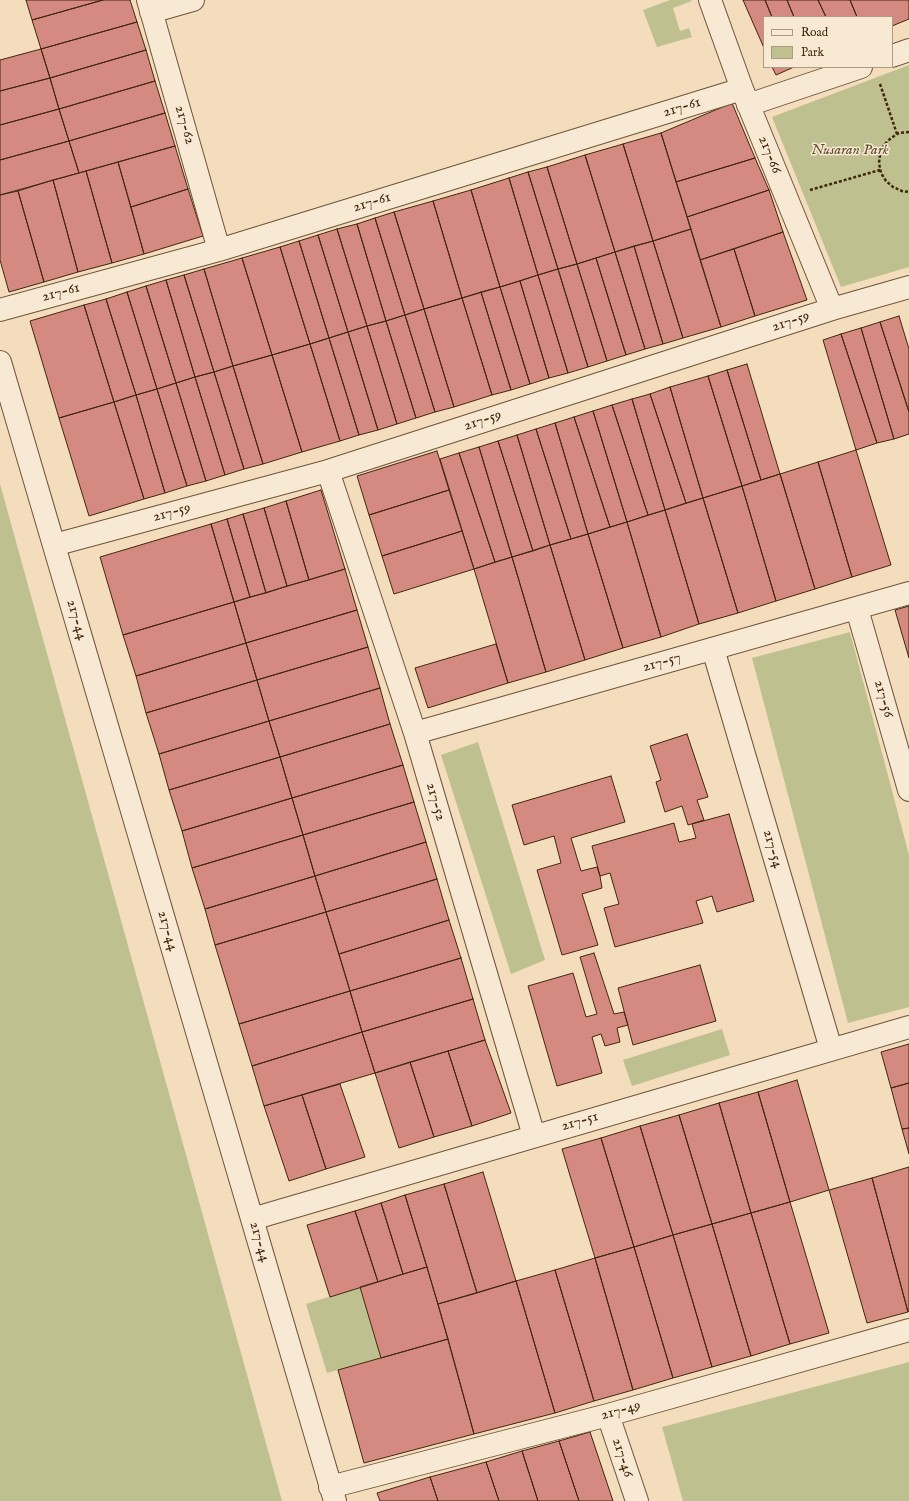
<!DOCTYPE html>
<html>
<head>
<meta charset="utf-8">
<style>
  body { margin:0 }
  #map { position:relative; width:909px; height:1501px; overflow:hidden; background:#f4ddbd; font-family:"IM FELL English",serif }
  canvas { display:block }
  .legend { position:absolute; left:763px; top:16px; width:130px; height:52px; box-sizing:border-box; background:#f8e9d4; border:1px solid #af9b84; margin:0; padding:5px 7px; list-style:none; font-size:12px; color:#42260d }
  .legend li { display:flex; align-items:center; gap:8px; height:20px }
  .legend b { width:20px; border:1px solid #af9b84 }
</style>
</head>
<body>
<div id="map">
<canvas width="909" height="1501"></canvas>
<ul class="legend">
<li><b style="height:5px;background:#f8e9d4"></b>Road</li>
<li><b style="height:11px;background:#bec08f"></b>Park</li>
</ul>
</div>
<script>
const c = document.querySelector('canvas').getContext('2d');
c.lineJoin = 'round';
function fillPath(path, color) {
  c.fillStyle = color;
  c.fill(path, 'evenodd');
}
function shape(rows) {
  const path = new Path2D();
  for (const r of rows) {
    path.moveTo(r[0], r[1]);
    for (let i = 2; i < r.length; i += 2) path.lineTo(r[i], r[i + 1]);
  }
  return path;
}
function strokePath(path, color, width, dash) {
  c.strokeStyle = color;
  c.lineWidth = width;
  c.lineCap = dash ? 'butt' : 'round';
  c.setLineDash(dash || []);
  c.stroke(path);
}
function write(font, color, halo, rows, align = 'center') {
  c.font = font + ' "IM FELL English",serif';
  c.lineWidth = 3;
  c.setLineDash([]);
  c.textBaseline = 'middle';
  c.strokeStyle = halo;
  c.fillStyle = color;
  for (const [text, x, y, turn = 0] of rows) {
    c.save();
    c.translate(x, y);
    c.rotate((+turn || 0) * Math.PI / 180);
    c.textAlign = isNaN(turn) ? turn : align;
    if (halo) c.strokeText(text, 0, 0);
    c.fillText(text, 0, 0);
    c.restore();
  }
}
fillPath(shape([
  [670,0,691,0,692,1,673,8,680,31,689,28,692,37,657,47,643,10],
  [909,65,909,267,841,287,772,117],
  [0,484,282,1501,0,1501],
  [850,632,909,855,909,1007,848,1023,752,658],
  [478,742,545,960,511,974,441,755],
  [722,1029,730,1055,632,1086,623,1060],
  [360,1287,381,1358,327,1373,306,1304],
  [909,1362,909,1501,683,1501,662,1427]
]), '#bec08f');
const building = shape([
  [26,0,103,0,32,20,26,0],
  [103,0,130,0,137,22,41,49,32,20,103,0],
  [743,0,765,0,772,17,764,17,764,48,743,0],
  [765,0,787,0,794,17,772,17,765,0],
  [787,0,818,0,826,17,794,17,787,0],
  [818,0,850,0,857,17,826,17,818,0],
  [850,0,909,0,909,19,892,26,892,17,857,17,850,0],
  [137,22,146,50,50,78,41,49,137,22],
  [41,49,50,78,0,91,0,60,41,49],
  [146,50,155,81,59,109,50,78,146,50],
  [772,67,794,67,776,75,772,67],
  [50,78,59,109,0,125,0,91,50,78],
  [155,81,165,113,69,141,59,109,155,81],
  [732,103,755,158,676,182,661,133,732,103],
  [59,109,69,141,0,160,0,125,59,109],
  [165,113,175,146,79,173,69,141,165,113],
  [661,133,691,229,653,241,623,144,661,133],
  [69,141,79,173,0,195,0,160,69,141],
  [623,144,653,241,615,252,585,155,623,144],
  [175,146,188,189,131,207,118,162,175,146],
  [585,155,615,252,577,264,547,167,585,155],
  [755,158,769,190,687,217,676,182,755,158],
  [118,162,144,254,112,263,86,171,118,162],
  [547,167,577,264,558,269,528,172,547,167],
  [86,171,112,263,78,272,53,180,86,171],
  [528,172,558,269,538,275,509,178,528,172],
  [509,178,538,275,500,287,471,190,509,178],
  [53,180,78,272,44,282,18,191,53,180],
  [188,189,203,236,144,254,131,207,188,189],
  [471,190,500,287,462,298,433,201,471,190],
  [769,190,783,232,700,260,687,217,769,190],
  [18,191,44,282,9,292,0,260,0,195,18,191],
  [433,201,462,298,424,309,394,212,433,201],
  [394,212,424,309,405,315,375,218,394,212],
  [375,218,405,315,386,321,357,224,375,218],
  [357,224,386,321,367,326,337,229,357,224],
  [337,229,367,326,348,332,318,235,337,229],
  [691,229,721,327,683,338,653,241,691,229],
  [783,232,807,300,755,316,734,249,783,232],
  [318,235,348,332,329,338,299,241,318,235],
  [299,241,329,338,310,344,280,247,299,241],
  [653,241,683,338,663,344,634,246,653,241],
  [634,246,663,344,645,349,615,252,634,246],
  [280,247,310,344,272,355,242,258,280,247],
  [734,249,755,316,721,327,700,260,734,249],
  [615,252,645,349,626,355,596,258,615,252],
  [242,258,272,355,233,366,204,269,242,258],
  [596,258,626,355,607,361,577,264,596,258],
  [577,264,607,361,588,367,558,269,577,264],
  [204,269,233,366,214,372,184,275,204,269],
  [558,269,588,367,568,373,538,275,558,269],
  [184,275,214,372,195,377,166,280,184,275],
  [538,275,568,373,549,378,520,281,538,275],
  [166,280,195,377,176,383,146,286,166,280],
  [520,281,549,378,530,384,500,287,520,281],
  [146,286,176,383,157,389,127,292,146,286],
  [500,287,530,384,511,390,481,292,500,287],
  [127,292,157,389,136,395,106,299,127,292],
  [481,292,511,390,492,395,462,298,481,292],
  [462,298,492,395,454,407,424,309,462,298],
  [106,299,136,395,114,402,84,305,106,299],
  [84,305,114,402,59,418,30,321,84,305],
  [424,309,454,407,435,412,405,315,424,309],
  [405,315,435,412,416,418,386,321,405,315],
  [899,316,909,349,909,412,880,322,899,316],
  [386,321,416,418,397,424,367,326,386,321],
  [880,322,909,412,909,434,894,439,861,328,880,322],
  [367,326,397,424,378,430,348,332,367,326],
  [861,328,894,439,877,443,841,334,861,328],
  [348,332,378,430,359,435,329,338,348,332],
  [841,334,877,443,856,450,823,340,841,334],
  [329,338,359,435,340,441,310,344,329,338],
  [310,344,340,441,302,452,272,355,310,344],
  [272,355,302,452,263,464,233,366,272,355],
  [747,364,780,474,761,480,727,370,747,364],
  [233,366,263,464,244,469,214,372,233,366],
  [727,370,761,480,742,486,708,376,727,370],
  [214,372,244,469,225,475,195,377,214,372],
  [708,376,742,486,703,498,670,387,708,376],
  [195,377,225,475,206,481,176,383,195,377],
  [176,383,206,481,187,486,157,389,176,383],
  [670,387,703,498,686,503,650,394,670,387],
  [157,389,187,486,165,493,136,395,157,389],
  [650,394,686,503,665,510,632,399,650,394],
  [136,395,165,493,144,499,114,402,136,395],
  [632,399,665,510,648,515,612,405,632,399],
  [114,402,144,499,89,516,59,418,114,402],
  [612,405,648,515,627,522,593,411,612,405],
  [593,411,627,522,610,527,574,417,593,411],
  [574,417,610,527,588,534,555,423,574,417],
  [555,423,588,534,571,539,536,429,555,423],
  [536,429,571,539,550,545,517,435,536,429],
  [517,435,550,545,533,551,498,441,517,435],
  [498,441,533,551,512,557,479,447,498,441],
  [479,447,512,557,495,562,459,453,479,447],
  [856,450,891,565,852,577,818,462,856,450],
  [437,451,449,490,369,515,357,476,437,451],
  [459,453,495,562,474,569,440,459,459,453],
  [818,462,852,577,815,589,780,474,818,462],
  [780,474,815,589,776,601,742,486,780,474],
  [742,486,776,601,738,613,703,498,742,486],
  [321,490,345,569,309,580,286,501,321,490],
  [449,490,462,531,382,556,369,515,449,490],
  [703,498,738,613,699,624,665,510,703,498],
  [286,501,309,580,287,586,264,508,286,501],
  [264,508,287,586,266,593,243,514,264,508],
  [665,510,699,624,661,637,627,522,665,510],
  [243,514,266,593,250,597,227,519,243,514],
  [227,519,250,597,234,602,211,524,227,519],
  [627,522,661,637,623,648,588,534,627,522],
  [211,524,234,602,123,635,100,557,211,524],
  [462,531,474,569,394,594,382,556,462,531],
  [588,534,623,648,585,660,550,545,588,534],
  [550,545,585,660,546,672,512,557,550,545],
  [512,557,546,672,508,683,474,569,512,557],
  [345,569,357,610,246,643,234,602,345,569],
  [234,602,246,643,136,676,123,635,234,602],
  [909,606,909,658,895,610,909,606],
  [357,610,368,647,257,680,246,643,357,610],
  [246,643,257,680,146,713,136,676,246,643],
  [496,644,508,683,428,708,415,668,496,644],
  [368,647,380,688,269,721,257,680,368,647],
  [257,680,269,721,159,754,146,713,257,680],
  [380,688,390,724,280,757,269,721,380,688],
  [269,721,280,757,169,790,159,754,269,721],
  [390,724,403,765,292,798,280,757,390,724],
  [687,734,708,797,697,800,704,820,688,825,682,806,665,812,656,782,661,780,650,746,687,734],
  [280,757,292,798,182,831,169,790,280,757],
  [403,765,414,802,303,835,292,798,403,765],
  [611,776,625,822,571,838,581,871,597,867,600,876,602,888,582,894,598,945,562,955,537,870,561,863,554,836,524,845,512,805,611,776],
  [292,798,303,835,192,868,182,831,292,798],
  [414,802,426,842,315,876,303,835,414,802],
  [729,814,754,901,717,912,712,896,696,901,703,923,615,947,604,908,619,904,610,873,600,876,592,846,674,823,679,842,696,838,692,824,729,814],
  [303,835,315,876,205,909,192,868,303,835],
  [426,842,437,879,326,912,315,876,426,842],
  [315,876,326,912,215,945,205,909,315,876],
  [437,879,449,920,339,954,326,912,437,879],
  [326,912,350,991,239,1024,215,945,326,912],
  [449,920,461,958,350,991,339,954,449,920],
  [594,953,614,1014,624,1012,628,1025,617,1028,620,1042,605,1046,601,1034,592,1037,602,1073,557,1086,528,986,573,973,586,1017,597,1014,580,957,594,953],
  [461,958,473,999,362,1032,350,991,461,958],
  [700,965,716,1021,633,1045,618,988,700,965],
  [350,991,362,1032,252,1066,239,1024,350,991],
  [473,999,485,1040,375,1073,362,1032,473,999],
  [362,1032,375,1073,264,1106,252,1066,362,1032],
  [485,1040,511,1113,472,1126,448,1051,485,1040],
  [909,1044,909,1083,891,1088,881,1052,909,1044],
  [448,1051,472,1126,434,1137,410,1062,448,1051],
  [410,1062,434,1137,399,1148,375,1073,410,1062],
  [797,1080,829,1190,790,1202,758,1092,797,1080],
  [909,1083,909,1128,902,1129,891,1088,909,1083],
  [340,1084,365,1157,326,1169,302,1095,340,1084],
  [758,1092,790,1202,751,1213,719,1103,758,1092],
  [302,1095,326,1169,289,1181,264,1106,302,1095],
  [719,1103,751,1213,712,1224,679,1115,719,1103],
  [679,1115,712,1224,673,1235,640,1126,679,1115],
  [640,1126,673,1235,634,1247,601,1138,640,1126],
  [909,1128,909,1154,902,1129,909,1128],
  [601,1138,634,1247,595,1258,562,1149,601,1138],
  [909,1167,909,1311,908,1312,872,1178,909,1167],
  [483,1172,516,1281,477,1293,444,1184,483,1172],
  [872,1178,908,1312,867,1323,829,1190,872,1178],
  [444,1184,477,1293,438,1304,405,1195,444,1184],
  [405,1195,427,1267,403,1274,381,1203,405,1195],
  [790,1202,829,1333,790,1344,751,1213,790,1202],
  [381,1203,403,1274,378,1282,355,1211,381,1203],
  [355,1211,378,1282,330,1297,307,1225,355,1211],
  [751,1213,790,1344,751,1356,712,1224,751,1213],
  [712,1224,751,1356,712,1367,673,1235,712,1224],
  [673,1235,712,1367,673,1378,634,1247,673,1235],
  [634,1247,673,1378,633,1390,595,1258,634,1247],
  [595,1258,633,1390,594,1401,555,1270,595,1258],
  [427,1267,448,1339,381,1358,360,1287,427,1267],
  [555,1270,594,1401,555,1413,516,1281,555,1270],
  [516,1281,555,1413,474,1434,438,1304,516,1281],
  [448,1339,474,1434,364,1463,338,1370,448,1339],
  [590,1432,613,1501,579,1501,559,1441,590,1432],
  [559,1441,579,1501,538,1501,522,1451,559,1441],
  [522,1451,538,1501,499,1501,486,1462,522,1451],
  [486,1462,499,1501,438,1501,430,1477,486,1462],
  [430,1477,438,1501,380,1501,377,1493,430,1477]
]);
fillPath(building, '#d58a81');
strokePath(building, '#42260d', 1);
const minor = shape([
  [148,0,219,250],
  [710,0,742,89,832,309],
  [151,12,193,0],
  [892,56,909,50],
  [748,105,861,67],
  [0,310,219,250,742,89],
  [0,362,335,1501],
  [328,471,415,733,534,1136],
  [54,545,328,471,832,309,909,287],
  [857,609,909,790],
  [713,649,831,1049],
  [415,733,909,593],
  [252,1219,909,1027],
  [608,1415,637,1501],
  [330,1487,608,1415,909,1330]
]);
strokePath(minor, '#6e5439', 24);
strokePath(shape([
  [880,84,897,134],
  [909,132,899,133,891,138,884,145,880,154,879,163,881,173,886,181,893,187,902,191,909,192],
  [810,190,880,170]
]), '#42260d', 2.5, [3, 2]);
strokePath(minor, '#f8e9d4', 22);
write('15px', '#42260d', '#f8e9d4', [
  ["217-61",682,108,-17],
  ["217-62",184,125,74],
  ["217-66",769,155,68],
  ["217-61",372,203,-17],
  ["217-61",61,293,-15],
  ["217-59",791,322,-18],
  ["217-59",483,421,-18],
  ["217-59",172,513,-15],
  ["217-44",76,620,74],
  ["217-57",662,663,-16],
  ["217-56",883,699,74],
  ["217-52",435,802,74],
  ["217-54",772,849,74],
  ["217-44",167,931,74],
  ["217-51",580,1122,-16],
  ["217-44",259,1242,74],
  ["217-49",621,1411,-15],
  ["217-46",622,1458,72]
]);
write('italic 15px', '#614c2e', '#f8e9d4', [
  ["Nusaran Park",850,151]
]);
</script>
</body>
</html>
